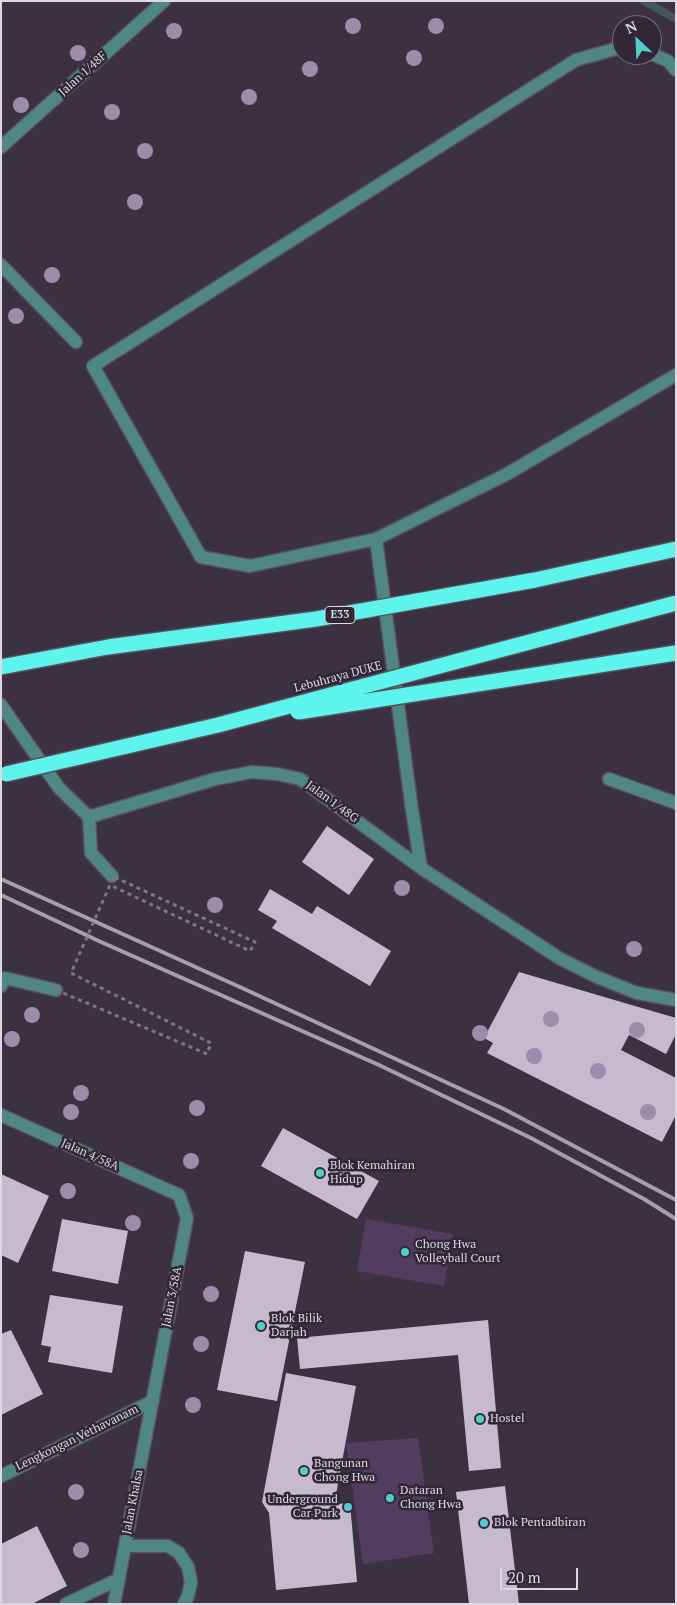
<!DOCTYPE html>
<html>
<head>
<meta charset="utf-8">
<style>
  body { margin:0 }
  #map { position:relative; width:677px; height:1605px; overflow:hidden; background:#3b3141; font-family:"PT Serif",serif }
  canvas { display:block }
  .frame { position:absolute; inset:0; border:2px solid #ded8e2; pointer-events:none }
  .north { position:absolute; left:612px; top:15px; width:50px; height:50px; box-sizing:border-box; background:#312737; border:1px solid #766e7b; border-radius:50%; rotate:335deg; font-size:14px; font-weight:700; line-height:20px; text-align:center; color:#ded8e2 }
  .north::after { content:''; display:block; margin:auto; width:18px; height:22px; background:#54cdc8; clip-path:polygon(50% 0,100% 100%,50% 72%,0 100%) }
  .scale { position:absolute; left:500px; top:1568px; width:78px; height:22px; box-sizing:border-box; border:2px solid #ded8e2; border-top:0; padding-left:6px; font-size:15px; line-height:18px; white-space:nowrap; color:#ded8e2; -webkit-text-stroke:4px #312737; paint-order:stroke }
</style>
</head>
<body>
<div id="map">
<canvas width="677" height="1605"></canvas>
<div class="frame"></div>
<div class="north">N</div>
<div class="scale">20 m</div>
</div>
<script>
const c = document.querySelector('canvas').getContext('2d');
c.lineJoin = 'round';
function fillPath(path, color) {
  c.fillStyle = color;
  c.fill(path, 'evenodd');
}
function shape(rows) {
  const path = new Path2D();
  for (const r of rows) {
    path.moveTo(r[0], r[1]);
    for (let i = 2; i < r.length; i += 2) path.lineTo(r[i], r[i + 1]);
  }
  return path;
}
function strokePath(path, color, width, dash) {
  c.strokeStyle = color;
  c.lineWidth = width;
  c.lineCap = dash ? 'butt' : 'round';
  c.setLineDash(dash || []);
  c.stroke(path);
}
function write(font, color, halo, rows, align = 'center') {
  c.font = font + ' "PT Serif",serif';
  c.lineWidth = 5;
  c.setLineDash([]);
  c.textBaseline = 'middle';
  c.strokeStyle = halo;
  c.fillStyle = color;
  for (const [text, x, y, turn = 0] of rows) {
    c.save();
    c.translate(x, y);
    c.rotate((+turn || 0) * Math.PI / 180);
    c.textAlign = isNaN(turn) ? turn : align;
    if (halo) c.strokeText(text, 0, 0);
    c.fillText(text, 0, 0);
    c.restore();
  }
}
fillPath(shape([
  [366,1219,453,1234,444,1286,357,1271],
  [418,1438,434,1553,363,1564,346,1443]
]), '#523c60');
strokePath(shape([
  [644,1,676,19]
]), '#435759', 8);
fillPath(shape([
  [327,826,374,859,349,895,302,862],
  [270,889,312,914,317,906,391,951,370,986,272,928,277,921,258,910],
  [519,972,676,1018,676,1034,666,1054,629,1035,621,1050,676,1078,676,1115,662,1142,487,1053,493,1043,484,1038],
  [283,1128,379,1181,357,1219,261,1166],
  [1,1174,49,1196,18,1263,1,1255],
  [62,1219,128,1231,118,1284,52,1271],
  [245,1251,305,1262,277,1401,217,1390],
  [50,1295,123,1306,112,1373,48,1362,51,1347,41,1345],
  [488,1320,501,1468,469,1471,458,1355,300,1369,297,1338],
  [11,1330,43,1394,1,1415,1,1334],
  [286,1373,356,1386,335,1500,337,1504,350,1503,357,1582,276,1590,269,1513,262,1502],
  [505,1486,519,1604,469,1604,456,1492],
  [37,1526,67,1586,32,1604,1,1604,1,1544]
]), '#c6bace');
const minor = shape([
  [622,47,576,60,93,366,201,557,250,566,376,539,507,474,676,375],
  [652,54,668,61,676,70],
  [1,147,164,1],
  [1,265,76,342],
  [376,539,411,803,421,868],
  [1,705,59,788,89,817],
  [609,779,676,803],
  [89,817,215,779,252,772,277,774,300,779,421,868,559,958,597,977,637,993,676,1000],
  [89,817,91,853,112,876],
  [1,986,5,978,56,990],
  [1,1115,179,1195,187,1218,114,1604],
  [1,1476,153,1401],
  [125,1546,168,1546,179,1553,188,1567,191,1582,188,1596,184,1604],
  [66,1604,119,1579]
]);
strokePath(minor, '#584f5e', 15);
strokePath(minor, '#508683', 12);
strokePath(shape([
  [1,879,242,988,504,1109,676,1200],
  [1,895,101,942,379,1065,531,1138,644,1199,676,1219]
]), '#a69fab', 4);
const highwayBridge = shape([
  [1,667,108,647,316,619,535,580,676,549],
  [298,712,676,653],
  [6,774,218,725,676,603]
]);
strokePath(highwayBridge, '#584f5e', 18, []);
strokePath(shape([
  [56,990,207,1054,211,1043,71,973,110,885,250,951,255,942,112,876]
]), '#7e7683', 3, [4, 4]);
strokePath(highwayBridge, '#5df4ee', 15);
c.fillStyle = '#9e8daa';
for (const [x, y] of [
  [353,26],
  [436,26],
  [174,31],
  [78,53],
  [414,58],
  [310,69],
  [249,97],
  [21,105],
  [112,112],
  [145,151],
  [135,202],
  [52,275],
  [16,316],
  [402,888],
  [215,905],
  [634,949],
  [32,1015],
  [551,1019],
  [637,1030],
  [480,1033],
  [12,1039],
  [534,1056],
  [598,1071],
  [81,1093],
  [197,1108],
  [71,1112],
  [648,1112],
  [191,1161],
  [68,1191],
  [133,1223],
  [211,1294],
  [201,1344],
  [193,1405],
  [76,1492],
  [81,1550]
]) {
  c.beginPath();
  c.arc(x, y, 8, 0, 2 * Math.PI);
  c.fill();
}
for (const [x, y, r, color] of [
  [320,1173,5,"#54cdc8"],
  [405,1252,5,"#54cdc8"],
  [261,1326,5,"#54cdc8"],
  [480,1419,5,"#54cdc8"],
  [304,1471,5,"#54cdc8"],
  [390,1498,5,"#54cdc8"],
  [348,1507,5,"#54cdc8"],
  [484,1523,5,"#54cdc8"]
]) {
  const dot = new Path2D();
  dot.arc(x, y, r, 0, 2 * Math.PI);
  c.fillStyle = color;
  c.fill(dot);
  strokePath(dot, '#312737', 2);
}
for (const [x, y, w] of [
  [340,615,30]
]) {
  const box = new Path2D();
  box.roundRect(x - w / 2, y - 8.5, w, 17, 4);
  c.fillStyle = '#312737';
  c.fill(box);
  strokePath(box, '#ded8e2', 1);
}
write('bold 11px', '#ded8e2', null, [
  ["E33",340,615]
]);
write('12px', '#ded8e2', '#312737', [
  ["Jalan 1/48F",83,74,-42],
  ["Lebuhraya DUKE",338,677,-15],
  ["Jalan 1/48G",332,802,36],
  ["Jalan 4/58A",90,1155,24],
  ["Jalan 3/58A",172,1297,-79],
  ["Lengkongan Vethavanam",77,1438,-26],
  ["Jalan Khalsa",133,1502,-79]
]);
write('12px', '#ded8e2', '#312737', [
  ["Blok Kemahiran",330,1166],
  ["Hidup",330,1180],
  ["Chong Hwa",415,1245],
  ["Volleyball Court",415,1259],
  ["Blok Bilik",271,1319],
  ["Darjah",271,1333],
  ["Hostel",490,1419],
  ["Bangunan",314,1464],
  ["Chong Hwa",314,1478],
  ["Dataran",400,1491],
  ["Chong Hwa",400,1505],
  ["Underground",338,1500,"right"],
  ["Car Park",338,1514,"right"],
  ["Blok Pentadbiran",494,1523]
], 'left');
</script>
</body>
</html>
